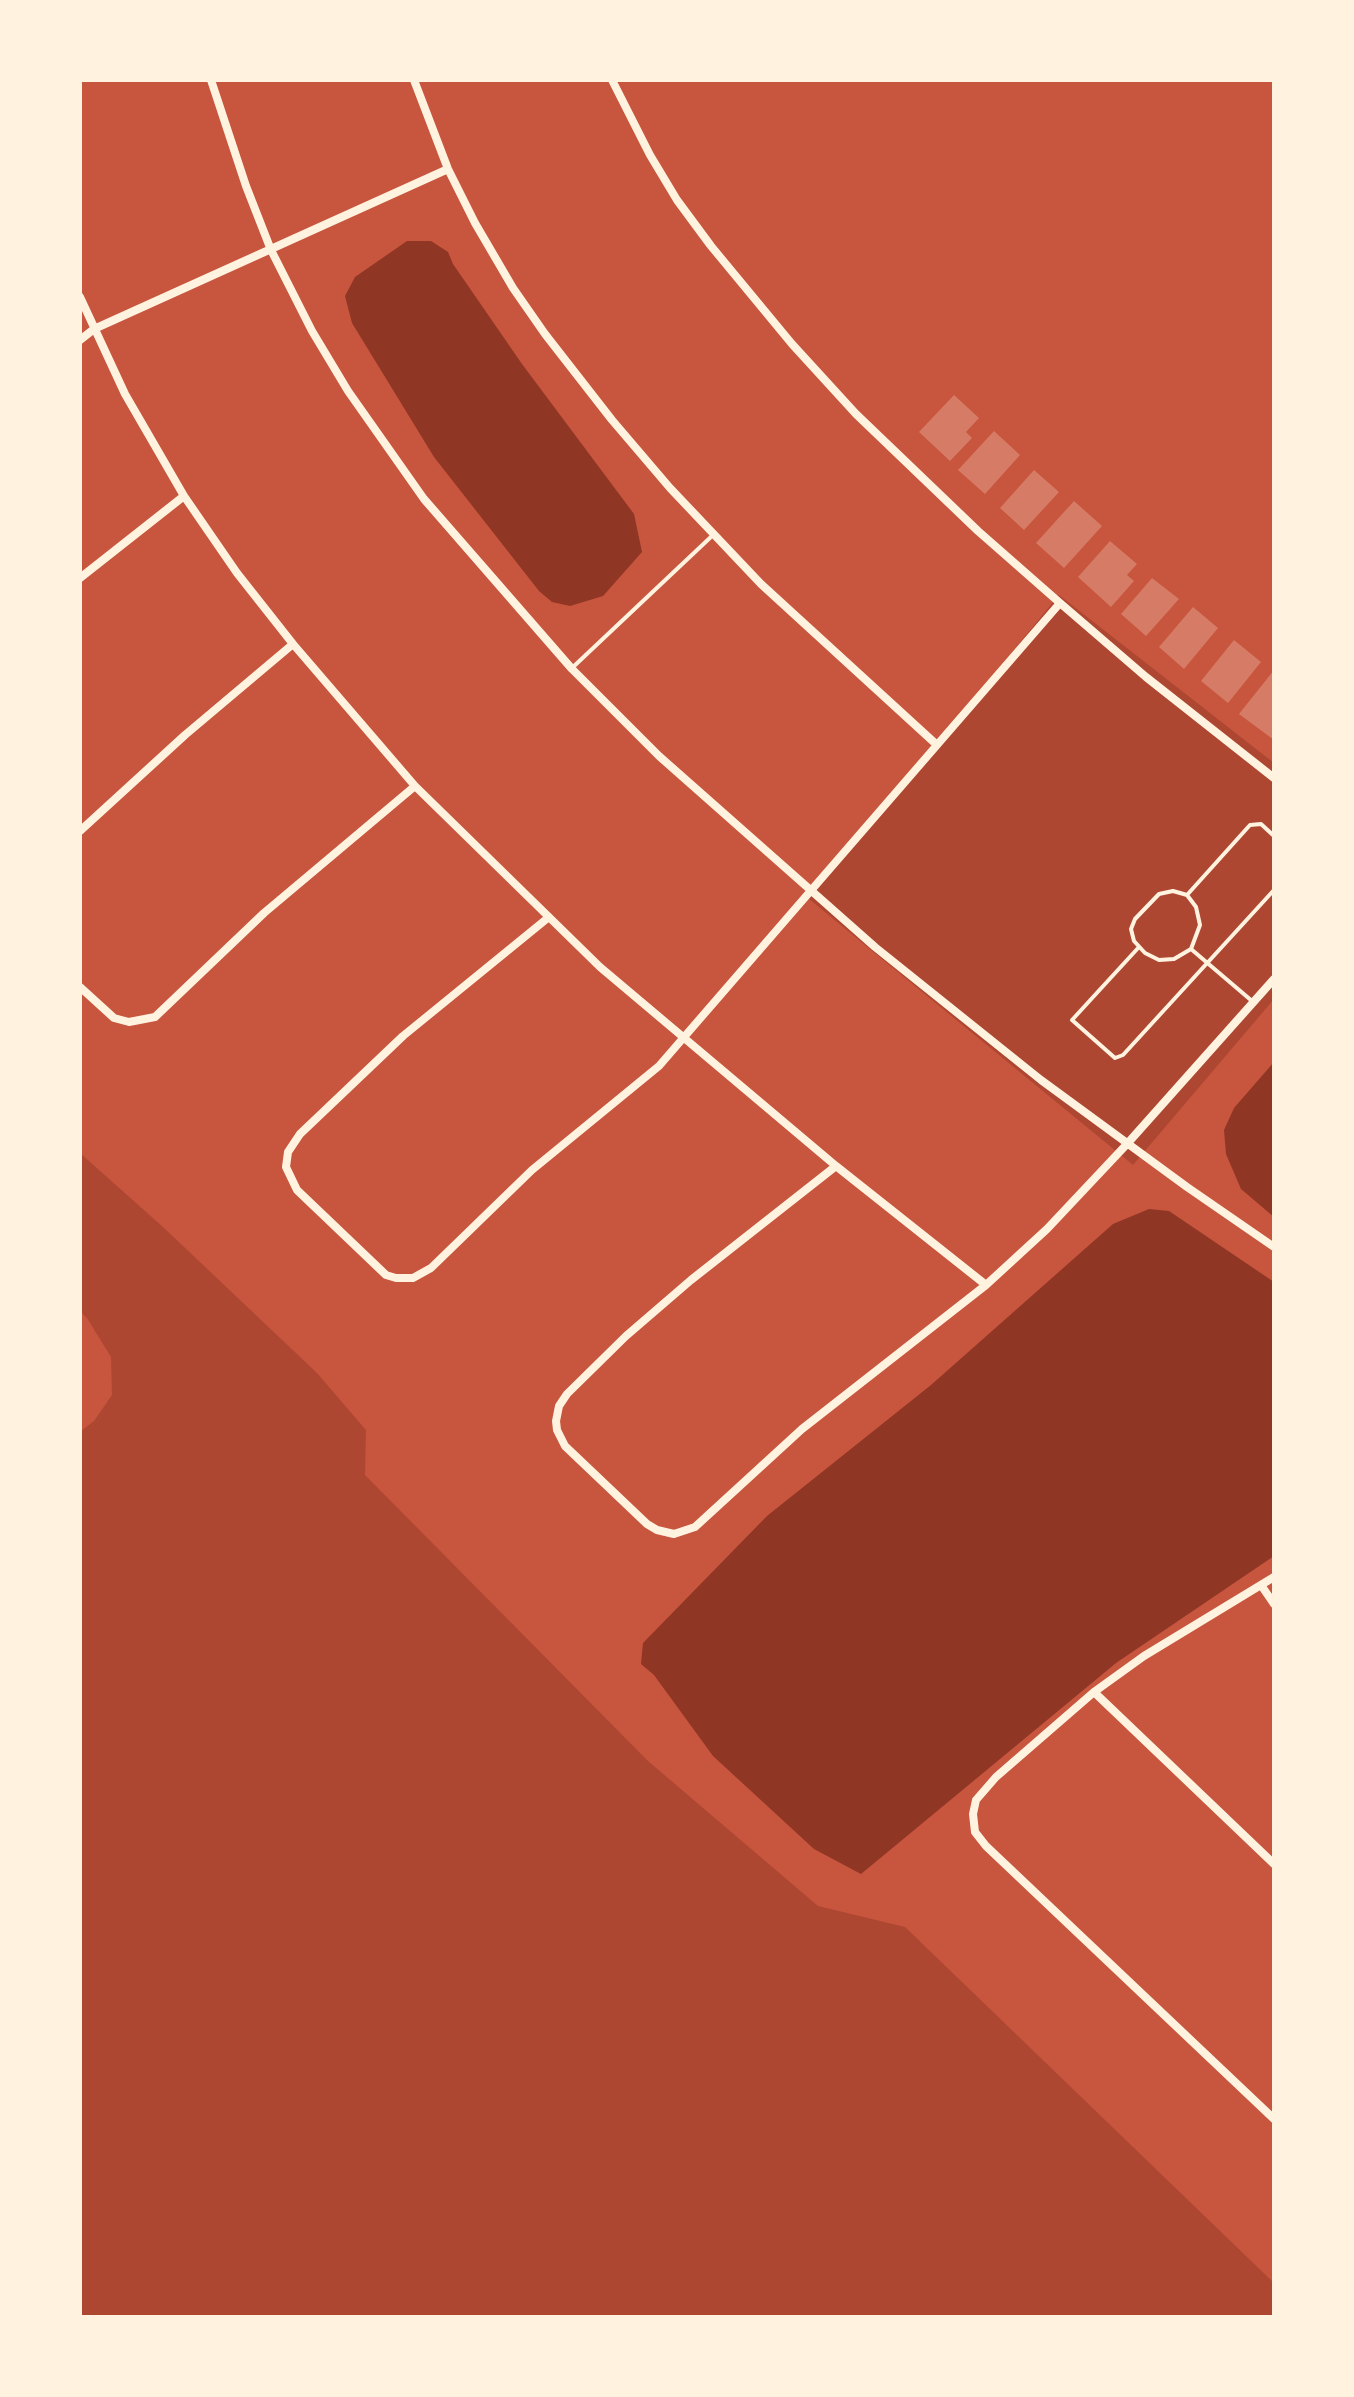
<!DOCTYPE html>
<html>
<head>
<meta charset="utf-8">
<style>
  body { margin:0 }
  #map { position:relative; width:1354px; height:2397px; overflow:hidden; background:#c8553d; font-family:"Public Sans",sans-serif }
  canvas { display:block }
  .frame { position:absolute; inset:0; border:82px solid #fff3e0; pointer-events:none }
</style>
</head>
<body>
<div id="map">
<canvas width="1354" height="2397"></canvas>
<div class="frame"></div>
</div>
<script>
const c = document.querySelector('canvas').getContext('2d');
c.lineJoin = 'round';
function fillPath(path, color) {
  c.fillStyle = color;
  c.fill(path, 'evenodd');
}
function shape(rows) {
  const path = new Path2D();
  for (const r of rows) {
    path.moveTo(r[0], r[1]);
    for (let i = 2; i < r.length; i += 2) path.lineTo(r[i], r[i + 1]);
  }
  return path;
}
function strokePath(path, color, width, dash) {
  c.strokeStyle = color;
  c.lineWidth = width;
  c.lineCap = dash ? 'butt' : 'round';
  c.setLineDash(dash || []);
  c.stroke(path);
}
fillPath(shape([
  [1059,595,1274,763,1274,999,1133,1165,809,899],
  [80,1153,163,1227,317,1373,366,1430,365,1475,648,1761,818,1906,905,1927,1274,2283,1274,2317,80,2317,80,1432,94,1421,112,1395,111,1357,87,1318,80,1311]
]), '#ae4732');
fillPath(shape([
  [407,241,431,241,448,252,453,264,522,364,634,514,642,552,603,596,570,606,552,602,539,591,434,457,352,323,345,296,355,277],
  [1274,1062,1274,1217,1241,1189,1226,1154,1224,1130,1234,1108],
  [1149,1209,1169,1211,1274,1282,1274,1556,1116,1663,861,1874,814,1849,713,1756,654,1675,641,1664,643,1643,767,1516,931,1385,1113,1224]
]), '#8f3625');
fillPath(shape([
  [954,395,979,418,966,432,972,438,950,461,919,432],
  [994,431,1020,455,985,494,958,470],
  [1034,470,1059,492,1024,530,1000,508],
  [1074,501,1102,526,1064,568,1036,543],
  [1110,541,1137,564,1127,575,1134,581,1111,607,1078,577],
  [1152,578,1179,599,1146,636,1121,614],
  [1193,607,1218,628,1184,669,1159,647],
  [1234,640,1261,662,1228,703,1201,681],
  [1274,670,1274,740,1239,714]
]), '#d67c66');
strokePath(shape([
  [572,668,713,535],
  [1173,891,1187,895,1196,907,1200,925,1191,949,1174,959,1159,960,1145,953,1134,941,1131,929,1135,919,1159,894,1173,891],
  [1187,895,1250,825,1261,824,1274,836],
  [1139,947,1072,1020,1115,1058,1123,1055,1274,890],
  [1191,949,1252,1001]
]), '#fff3e0', 4);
strokePath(shape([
  [211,80,246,186,271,250,312,331,348,391,424,499,572,669,659,756,875,947,1041,1080,1187,1187,1274,1247],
  [414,80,448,169,475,223,513,288,545,334,612,420,670,488,761,584,937,745],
  [612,80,650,155,677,200,711,246,792,344,856,414,978,531,1060,603,1146,677,1274,778],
  [80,297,125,394,184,496,237,573,293,644,415,786,600,967,836,1166,986,1285],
  [80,340,94,329,448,169],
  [80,578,184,496],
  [80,831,185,735,293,644],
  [549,917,403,1036,300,1134,288,1152,286,1167,297,1190,386,1275,396,1278,413,1278,431,1268,532,1170,659,1066,1060,603],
  [80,987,114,1018,129,1022,155,1017,264,913,415,786],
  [836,1166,691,1280,626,1336,567,1394,559,1406,556,1421,557,1430,565,1446,647,1524,657,1530,674,1534,695,1527,802,1429,986,1285,1047,1229,1127,1144,1274,979],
  [1274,1577,1144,1656,1094,1692,996,1777,976,1800,973,1814,975,1832,986,1846,1274,2119],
  [1261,1585,1274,1604],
  [1094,1692,1274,1864]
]), '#fff3e0', 8);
</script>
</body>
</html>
